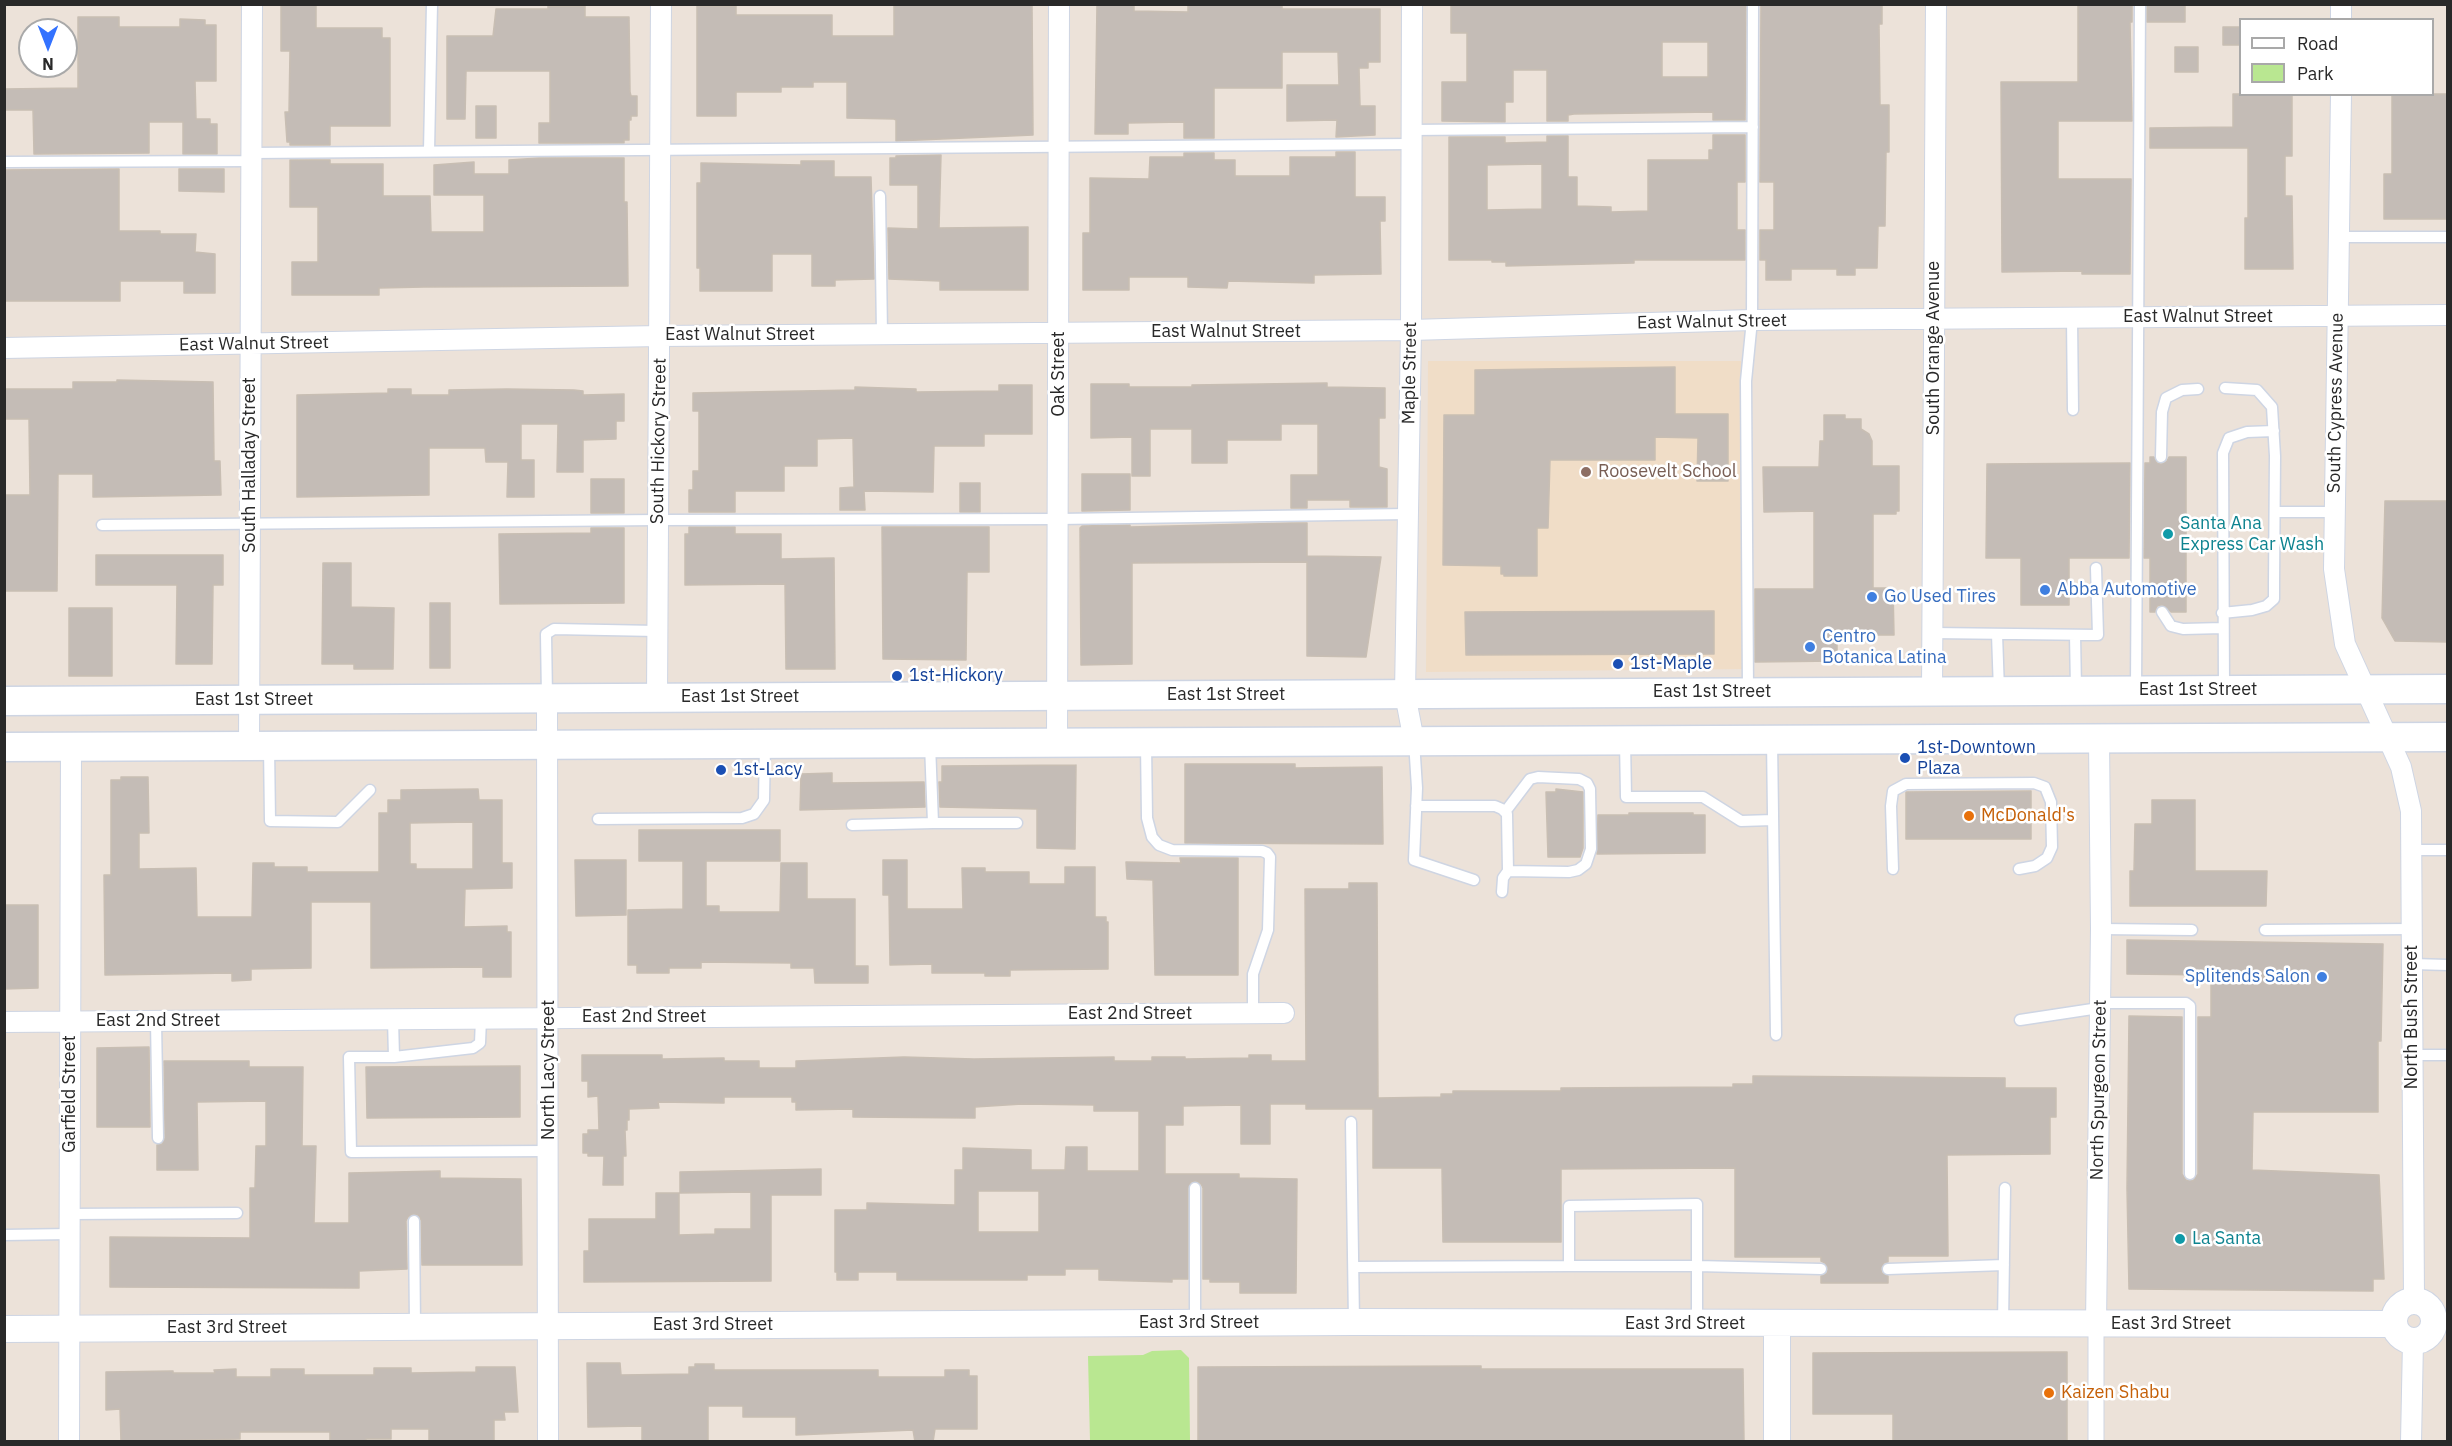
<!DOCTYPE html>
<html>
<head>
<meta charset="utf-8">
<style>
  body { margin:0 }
  #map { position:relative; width:2452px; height:1446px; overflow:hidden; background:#ece2d9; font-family:"IBM Plex Sans",sans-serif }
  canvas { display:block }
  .frame { position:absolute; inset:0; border:6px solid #292929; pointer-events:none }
  .legend { position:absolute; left:2239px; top:18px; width:195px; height:78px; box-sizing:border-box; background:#fff; border:2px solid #a9a9a9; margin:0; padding:8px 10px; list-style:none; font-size:18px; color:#292929 }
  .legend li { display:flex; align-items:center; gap:12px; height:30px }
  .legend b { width:30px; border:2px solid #a9a9a9 }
  .north { position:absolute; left:18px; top:18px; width:60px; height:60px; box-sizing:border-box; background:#fff; border:2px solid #a9a9a9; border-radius:50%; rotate:180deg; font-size:16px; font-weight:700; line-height:24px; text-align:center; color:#292929 }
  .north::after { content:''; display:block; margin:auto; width:21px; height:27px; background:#3372ff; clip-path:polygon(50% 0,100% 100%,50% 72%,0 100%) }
</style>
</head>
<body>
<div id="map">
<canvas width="2452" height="1446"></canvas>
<div class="frame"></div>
<ul class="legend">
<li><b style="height:8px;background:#fff"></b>Road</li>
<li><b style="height:16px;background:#b9e791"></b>Park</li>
</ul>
<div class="north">N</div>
</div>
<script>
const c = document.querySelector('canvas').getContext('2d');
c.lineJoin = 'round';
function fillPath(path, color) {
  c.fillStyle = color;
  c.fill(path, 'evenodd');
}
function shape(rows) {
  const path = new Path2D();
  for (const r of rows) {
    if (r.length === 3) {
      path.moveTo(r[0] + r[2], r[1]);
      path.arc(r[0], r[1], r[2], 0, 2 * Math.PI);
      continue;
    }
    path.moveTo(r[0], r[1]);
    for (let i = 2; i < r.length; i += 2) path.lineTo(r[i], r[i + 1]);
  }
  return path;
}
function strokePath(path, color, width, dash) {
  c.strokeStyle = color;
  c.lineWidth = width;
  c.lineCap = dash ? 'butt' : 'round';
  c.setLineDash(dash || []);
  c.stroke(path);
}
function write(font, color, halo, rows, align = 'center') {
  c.font = font + ' "IBM Plex Sans",sans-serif';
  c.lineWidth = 5;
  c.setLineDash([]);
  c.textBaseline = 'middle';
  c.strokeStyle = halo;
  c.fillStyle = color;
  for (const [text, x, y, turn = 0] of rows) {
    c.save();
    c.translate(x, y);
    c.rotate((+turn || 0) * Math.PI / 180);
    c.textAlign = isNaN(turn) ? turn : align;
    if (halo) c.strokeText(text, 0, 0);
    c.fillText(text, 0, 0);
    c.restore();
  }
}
fillPath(shape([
  [1428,361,1741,361,1747,669,1426,672]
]), '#f0ddc7');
fillPath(shape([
  [1181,1350,1189,1358,1190,1441,1090,1441,1088,1356,1143,1355,1152,1351]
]), '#b9e791');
const building = shape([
  [281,4,316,4,316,28,382,28,382,38,390,38,390,126,330,126,330,145,290,145,290,142,287,142,285,112,289,112,290,51,281,51,281,4],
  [894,4,1032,4,1033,135,896,141,896,120,894,119,847,118,847,82,813,82,813,87,781,87,781,92,736,92,736,116,697,116,697,6,736,6,736,15,832,15,832,36,894,36,894,4],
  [1097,4,1134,4,1134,11,1188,12,1188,4,1282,4,1282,9,1380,9,1380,62,1368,62,1368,68,1359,68,1360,106,1375,106,1375,135,1336,137,1337,120,1287,121,1287,85,1339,85,1338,52,1282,52,1282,88,1214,88,1214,138,1184,138,1184,122,1128,123,1128,134,1095,134,1097,4],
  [1451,4,1746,4,1745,120,1713,120,1713,112,1574,114,1568,115,1568,121,1547,121,1547,70,1513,70,1513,102,1505,102,1505,122,1442,121,1442,82,1467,82,1467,33,1451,33,1451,4],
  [1662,42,1708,42,1708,77,1662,77,1662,42],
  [1761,4,1882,4,1882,24,1879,24,1880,105,1889,105,1889,152,1886,152,1885,226,1878,226,1877,268,1855,268,1855,275,1837,275,1837,269,1791,269,1791,280,1766,280,1766,260,1760,260,1760,230,1774,230,1774,182,1760,182,1761,4],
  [2078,4,2132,4,2132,22,2130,22,2132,121,2058,121,2058,179,2131,179,2130,274,2082,274,2082,271,2002,272,2001,82,2078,82,2078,4],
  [2147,4,2185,4,2185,22,2147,22,2147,4],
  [548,6,585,6,585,17,629,17,630,92,631,96,637,96,637,116,631,116,631,120,629,120,629,140,624,140,624,143,539,143,539,123,550,123,550,71,466,71,465,119,447,119,447,36,493,36,496,9,548,9,548,6],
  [78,17,119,17,119,27,180,27,180,19,205,20,205,25,216,25,216,81,195,81,196,119,210,119,210,124,217,124,217,154,183,154,183,122,149,122,149,153,34,154,33,110,4,110,4,89,78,88,78,17],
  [2223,27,2241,27,2241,45,2223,45,2223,27],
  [2175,47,2198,47,2198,72,2175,72,2175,47],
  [2233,94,2292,94,2292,156,2285,156,2285,196,2292,196,2293,269,2245,269,2245,218,2248,218,2248,148,2150,148,2150,128,2233,127,2233,94],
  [2392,94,2448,94,2448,219,2384,219,2384,174,2392,174,2392,94],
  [476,106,496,106,496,138,476,138,476,106],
  [1713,135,1745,135,1745,182,1737,182,1737,230,1745,230,1745,260,1634,260,1634,263,1506,266,1506,262,1492,262,1492,260,1449,260,1449,137,1505,137,1505,143,1547,142,1547,136,1568,136,1568,177,1577,177,1577,206,1611,207,1611,212,1648,211,1648,160,1709,160,1709,150,1713,150,1713,135],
  [1542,164,1542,209,1487,210,1487,165,1542,164],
  [1336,152,1355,152,1355,197,1385,197,1385,221,1380,221,1381,274,1314,275,1314,283,1228,281,1227,288,1188,287,1188,277,1129,277,1129,290,1083,290,1083,233,1090,233,1090,178,1149,179,1150,157,1184,157,1184,153,1214,153,1214,160,1235,160,1235,176,1290,176,1290,157,1336,157,1336,152],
  [941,155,939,228,1028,227,1028,290,940,290,940,281,889,279,888,228,918,229,918,185,890,185,890,158,896,158,896,156,941,155],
  [539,158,624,158,624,202,627,202,628,286,424,287,379,288,379,295,292,295,292,262,318,262,318,207,290,207,290,160,330,160,330,164,383,164,383,196,430,196,431,232,484,232,484,195,434,195,434,165,474,162,474,174,509,174,509,160,539,158],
  [801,161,834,161,834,177,871,177,874,279,835,280,835,286,812,286,812,254,772,254,772,291,700,291,700,268,697,268,697,183,701,183,701,163,801,165,801,161],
  [119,169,119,231,160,231,160,234,196,234,195,252,215,254,215,293,184,293,184,281,120,281,120,301,4,301,4,170,119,169],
  [179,169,224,169,224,192,179,191,179,169],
  [1675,367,1675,414,1728,414,1728,481,1697,481,1698,438,1655,437,1655,460,1550,460,1548,528,1537,528,1537,576,1504,576,1504,574,1501,574,1501,566,1443,565,1444,415,1475,415,1475,370,1675,367],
  [117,380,213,382,214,461,220,461,221,495,93,497,93,474,58,474,57,591,4,591,4,495,30,495,29,419,4,419,4,389,73,389,73,382,117,382,117,380],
  [1327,383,1327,387,1385,388,1385,418,1379,418,1379,467,1387,469,1387,507,1350,507,1350,500,1307,500,1307,508,1291,508,1291,475,1318,475,1318,424,1281,424,1281,440,1227,440,1227,463,1192,463,1192,429,1150,429,1150,476,1132,476,1132,437,1091,438,1091,384,1129,384,1129,387,1192,387,1192,385,1327,383],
  [999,385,1032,385,1032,434,984,434,984,446,934,446,933,492,864,491,865,510,840,510,840,488,854,487,853,438,817,439,817,466,784,466,784,491,735,491,735,512,689,512,689,490,693,490,693,471,699,471,699,411,693,411,693,393,855,390,855,387,916,389,916,392,999,391,999,385],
  [388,389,411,389,411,395,449,395,449,390,507,389,574,390,583,391,583,395,624,394,624,421,616,421,616,439,583,440,583,472,557,472,558,424,521,424,521,460,534,460,534,497,507,497,508,462,486,462,485,448,429,448,429,495,297,497,297,395,388,393,388,389],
  [1824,415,1845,415,1845,419,1861,419,1861,429,1869,434,1872,441,1872,466,1899,466,1899,511,1896,511,1896,514,1873,514,1873,588,1893,588,1894,635,1837,635,1837,661,1755,662,1755,589,1814,589,1814,511,1764,512,1763,467,1819,467,1820,441,1824,441,1824,415],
  [2150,457,2154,457,2157,463,2161,464,2167,461,2169,457,2186,457,2186,612,2171,612,2162,605,2157,606,2155,612,2150,612,2150,558,2144,558,2145,463,2150,463,2150,457],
  [2130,463,2129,558,2069,558,2069,605,2021,605,2021,558,1986,558,1987,464,2130,463],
  [1082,474,1130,474,1130,510,1082,511,1082,474],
  [591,479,624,479,624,513,591,513,591,479],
  [960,483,980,483,980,512,960,512,960,483],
  [2385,501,2448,501,2448,642,2395,641,2382,618,2385,501],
  [1291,523,1307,523,1307,556,1381,557,1366,657,1307,656,1307,562,1132,563,1132,664,1081,665,1080,528,1082,526,1130,525,1130,527,1291,523],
  [689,527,735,527,735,534,781,534,781,559,834,558,835,669,786,669,785,584,685,585,685,534,689,534,689,527],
  [882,527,989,527,989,572,967,572,966,660,883,659,882,527],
  [591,528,624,528,624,603,500,604,499,534,591,533,591,528],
  [96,555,223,555,223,585,213,585,212,664,176,664,177,585,96,585,96,555],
  [323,563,351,563,351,607,394,608,393,669,354,669,354,664,322,664,323,563],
  [430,603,450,603,450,668,430,668,430,603],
  [69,608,112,608,112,676,69,676,69,608],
  [1714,611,1714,654,1466,655,1465,612,1714,611],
  [1185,764,1295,764,1295,768,1382,767,1383,844,1185,843,1185,764],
  [1076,765,1075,849,1037,848,1037,809,940,807,939,782,942,782,942,766,1076,765],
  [832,773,832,783,924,782,925,807,800,810,801,774,832,773],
  [121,777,148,777,149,833,139,833,139,869,196,868,197,917,252,917,253,863,274,863,274,867,307,867,307,872,379,872,379,813,388,813,388,800,401,800,401,790,478,789,479,800,502,800,502,863,512,863,512,888,465,889,464,927,507,926,507,932,511,932,511,977,483,977,483,967,371,968,371,902,311,902,311,968,251,969,251,980,232,981,232,973,105,975,104,875,111,875,111,780,121,780,121,777],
  [473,822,473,869,416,869,416,864,410,864,410,823,473,822],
  [1556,789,1583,792,1583,848,1580,857,1548,857,1546,792,1556,792,1556,789],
  [2031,791,2031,839,1906,839,1906,792,2031,791],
  [2152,800,2195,800,2195,871,2267,871,2266,906,2130,906,2130,871,2134,871,2135,824,2152,824,2152,800],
  [1629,813,1693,813,1693,815,1705,815,1705,853,1597,854,1598,815,1629,815,1629,813],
  [639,830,780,830,780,861,706,861,706,906,719,906,719,912,780,912,781,863,807,863,807,899,855,899,855,966,868,966,868,983,815,983,814,968,791,968,791,963,701,962,701,968,669,968,669,973,637,973,637,965,628,965,628,910,683,909,683,861,639,861,639,830],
  [1180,858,1238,858,1238,975,1155,975,1153,880,1127,879,1126,862,1181,863,1180,858],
  [575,860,626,860,626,915,576,916,575,860],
  [883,860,907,860,907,909,963,909,962,868,985,868,985,872,1029,872,1029,884,1065,884,1065,867,1095,867,1095,917,1106,917,1106,922,1108,922,1108,969,1010,970,1010,976,985,976,985,973,932,973,932,964,890,965,889,895,883,895,883,860],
  [1349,883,1377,883,1378,1098,1441,1097,1441,1094,1453,1094,1453,1091,1561,1091,1561,1088,1733,1087,1733,1084,1753,1084,1753,1076,2005,1078,2005,1088,2056,1088,2056,1117,2050,1117,2050,1154,1947,1155,1948,1256,1888,1256,1888,1262,1884,1263,1881,1269,1882,1273,1888,1276,1888,1283,1821,1283,1821,1276,1827,1273,1828,1269,1825,1263,1821,1261,1821,1257,1735,1257,1735,1168,1561,1169,1561,1242,1443,1242,1442,1168,1373,1168,1373,1109,1306,1109,1306,1104,1270,1104,1270,1144,1241,1144,1241,1105,1183,1106,1183,1125,1165,1125,1165,1174,1239,1174,1239,1178,1297,1179,1296,1293,1240,1293,1240,1282,1210,1282,1210,1279,1203,1279,1203,1188,1201,1184,1196,1181,1191,1182,1188,1188,1188,1279,1172,1279,1172,1282,1099,1280,1099,1269,1065,1269,1065,1275,1027,1275,1027,1280,897,1280,897,1272,858,1272,858,1280,837,1280,837,1272,835,1272,835,1210,867,1210,867,1203,955,1205,955,1170,963,1170,963,1148,1031,1150,1031,1170,1065,1170,1066,1147,1087,1147,1087,1171,1139,1171,1139,1111,1094,1111,1094,1105,1022,1104,975,1107,975,1118,853,1117,853,1109,796,1110,796,1102,792,1102,792,1097,724,1097,724,1103,658,1102,659,1108,629,1109,629,1120,627,1120,627,1130,625,1130,626,1156,623,1156,623,1185,603,1185,604,1156,588,1156,588,1153,583,1153,583,1134,588,1134,588,1130,599,1130,598,1096,588,1097,588,1081,582,1081,582,1055,662,1055,662,1059,724,1058,724,1061,759,1061,759,1068,796,1068,796,1061,904,1057,974,1059,1114,1057,1114,1061,1152,1061,1152,1057,1185,1057,1185,1059,1249,1058,1249,1055,1271,1055,1271,1061,1306,1061,1305,889,1349,889,1349,883],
  [978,1191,1039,1191,1039,1232,978,1232,978,1191],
  [4,905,38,905,38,988,4,989,4,905],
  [2127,940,2383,944,2381,1041,2378,1041,2378,1112,2253,1112,2252,1170,2379,1175,2384,1279,2373,1279,2373,1291,2129,1289,2127,1188,2129,1016,2182,1017,2182,1174,2186,1180,2193,1181,2198,1174,2198,1017,2211,1017,2211,975,2127,974,2127,940],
  [149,1047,150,1127,97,1127,97,1048,149,1047],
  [164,1061,249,1061,249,1067,303,1067,302,1146,316,1146,314,1223,349,1223,349,1173,440,1171,440,1178,521,1179,522,1265,422,1265,421,1220,418,1215,413,1214,408,1217,406,1221,407,1269,359,1271,359,1288,110,1287,110,1237,250,1238,250,1188,255,1188,256,1146,266,1146,266,1101,197,1102,198,1170,157,1170,157,1145,162,1144,165,1138,164,1061],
  [520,1066,520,1117,367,1118,366,1067,520,1066],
  [821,1169,821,1195,771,1195,771,1281,584,1282,584,1251,589,1251,589,1219,656,1219,656,1193,679,1193,679,1235,715,1234,715,1229,751,1229,751,1192,680,1193,680,1172,821,1169],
  [2067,1352,2067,1442,1893,1442,1893,1414,1813,1414,1813,1353,2067,1352],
  [587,1363,620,1363,621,1375,689,1374,689,1367,695,1367,695,1364,714,1364,714,1370,878,1370,878,1377,945,1377,945,1370,969,1370,969,1376,977,1376,977,1429,935,1429,933,1442,915,1442,913,1430,796,1435,796,1417,743,1417,743,1406,708,1406,708,1442,642,1442,642,1426,588,1427,587,1363],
  [1481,1366,1481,1369,1743,1369,1744,1442,1198,1442,1198,1367,1481,1366],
  [476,1367,515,1367,518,1412,504,1412,505,1420,494,1420,494,1442,429,1441,429,1429,391,1429,391,1439,366,1439,366,1442,330,1442,330,1432,240,1432,240,1439,121,1442,120,1409,106,1410,106,1372,173,1371,173,1373,215,1373,214,1370,236,1369,236,1377,271,1377,271,1369,304,1369,304,1375,374,1375,374,1368,411,1368,411,1373,476,1372,476,1367]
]);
fillPath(building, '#c4bcb6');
strokePath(building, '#c8beb3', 1.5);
const service = shape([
  [1411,130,1753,127],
  [429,151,432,4],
  [251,153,1411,144],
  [4,162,251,161],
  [880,196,882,334],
  [2340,237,2448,237],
  [2072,318,2073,410],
  [2161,457,2162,412,2166,398,2182,390,2198,389],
  [2275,512,2334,512],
  [102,525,658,520,1058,519,1408,514],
  [2162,612,2171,626,2183,629,2223,628],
  [2222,613,2252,610,2266,606,2274,599,2274,583,2275,456,2272,407,2257,390,2225,388],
  [1932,633,2098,635,2096,568],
  [1997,634,1999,691],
  [2075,635,2076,689],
  [2136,688,2140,4],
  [2224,688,2223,453,2229,438,2247,432,2274,431],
  [1748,691,1746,381,1752,320,1753,4],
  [547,698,546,634,554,629,657,631],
  [1772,740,1776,1035],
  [1414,741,1417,788,1414,860,1474,880],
  [1625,741,1626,797,1703,797,1741,821,1773,820],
  [1146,744,1147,818,1152,837,1159,845,1172,850,1262,851,1267,853,1270,857,1268,930,1253,974,1253,1014],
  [269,746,270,821,338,822,370,790],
  [1416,806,1495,806,1502,809,1507,814,1508,871,1503,878,1502,892],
  [1505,812,1530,779,1538,777,1579,779,1587,783,1590,789,1591,849,1586,864,1578,870,1569,872,1508,871],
  [598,819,742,818,754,814,764,800,765,744],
  [933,823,1017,823],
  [852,825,933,823,930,744],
  [2412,850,2448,850],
  [1893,869,1891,806,1893,791,1906,784,2034,783,2045,787,2051,802,2052,847,2047,858,2035,866,2019,869],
  [2101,929,2192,930],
  [2265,930,2412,929],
  [2412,964,2448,965],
  [2099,1003,2186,1003,2190,1006,2190,1174],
  [393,1019,394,1057,473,1048,480,1043,481,1019],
  [2020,1020,2099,1008],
  [156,1021,158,1138],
  [2412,1055,2448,1055],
  [394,1057,349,1057,351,1152,549,1151],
  [1351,1122,1354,1322],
  [1195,1188,1195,1323],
  [70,1214,237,1213],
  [414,1221,415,1326],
  [4,1235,70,1234],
  [1354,1267,1569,1266],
  [1888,1269,2004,1265],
  [1697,1324,1697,1204,1569,1206,1569,1266,1697,1266,1821,1269],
  [2003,1324,2005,1188]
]);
const pedestrian = shape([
  [2096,1442,2096,1324]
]);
const minor = shape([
  [1412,4,1411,330,1405,694,1414,741],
  [2341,20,2341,4],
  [2341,94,2334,569,2345,644,2401,767,2411,811,2414,1301],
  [4,348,660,336,1411,330,1752,320,2448,315],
  [1932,691,1936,4],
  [547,698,548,1442],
  [657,698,661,4],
  [1057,743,1059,4],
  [249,746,252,4],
  [4,1022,1284,1013],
  [2096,1324,2101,929,2099,739],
  [69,1442,71,747],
  [2411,1442,2413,1341]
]);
const tertiary = shape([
  [2414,1321,20],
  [1777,1324,1777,1442],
  [4,1329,1354,1322,2394,1324]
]);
const secondary = shape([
  [4,701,2448,689],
  [4,747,2448,737]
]);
strokePath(service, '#ced5e3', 13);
strokePath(pedestrian, '#ced5e3', 17);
strokePath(minor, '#ced5e3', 22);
strokePath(tertiary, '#ced5e3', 28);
strokePath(secondary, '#ced5e3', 31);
strokePath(service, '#fff', 10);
strokePath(pedestrian, '#fff', 15);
strokePath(minor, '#fff', 20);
strokePath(tertiary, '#fff', 26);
strokePath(secondary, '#fff', 28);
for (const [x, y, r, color] of [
  [1586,472,6,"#8d6e63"],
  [2168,534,6,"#0f9aa8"],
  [2045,590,6,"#3f7fe0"],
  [1872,597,6,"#3f7fe0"],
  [1810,647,6,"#3f7fe0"],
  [1618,664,6,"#1a4fb4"],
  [897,676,6,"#1a4fb4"],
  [1905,758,6,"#1a4fb4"],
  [721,770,6,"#1a4fb4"],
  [1969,816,6,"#e8710a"],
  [2322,977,6,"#3f7fe0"],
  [2180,1239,6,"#0f9aa8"],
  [2049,1393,6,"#e8710a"]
]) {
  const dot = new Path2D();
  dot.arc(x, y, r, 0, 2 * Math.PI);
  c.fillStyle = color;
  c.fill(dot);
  strokePath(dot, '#fff', 2);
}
write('18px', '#292929', '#fff', [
  ["East Walnut Street",2198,317],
  ["East Walnut Street",1712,322,-1],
  ["East Walnut Street",1226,332],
  ["East Walnut Street",740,335],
  ["East Walnut Street",254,344,-1],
  ["South Orange Avenue",1934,348,-90],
  ["Maple Street",1410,373,-89],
  ["Oak Street",1059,374,-90],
  ["South Cypress Avenue",2336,403,-89],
  ["South Hickory Street",659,441,-89],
  ["South Halladay Street",250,465,-90],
  ["East 1st Street",2198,690],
  ["East 1st Street",1712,692],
  ["East 1st Street",1226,695],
  ["East 1st Street",740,697],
  ["East 1st Street",254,700],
  ["East 2nd Street",1130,1014],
  ["East 2nd Street",644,1017],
  ["North Bush Street",2412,1017,-90],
  ["East 2nd Street",158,1021],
  ["North Lacy Street",549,1070,-90],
  ["North Spurgeon Street",2099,1090,-89],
  ["Garfield Street",70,1094,-90],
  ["East 3rd Street",1199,1323],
  ["East 3rd Street",1685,1324],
  ["East 3rd Street",2171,1324],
  ["East 3rd Street",713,1325],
  ["East 3rd Street",227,1328]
]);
write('18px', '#785e54', '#fff', [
  ["Roosevelt School",1598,472]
], 'left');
write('18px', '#0d838f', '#fff', [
  ["Santa Ana",2180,524],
  ["Express Car Wash",2180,545],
  ["La Santa",2192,1239]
], 'left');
write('18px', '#366cbe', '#fff', [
  ["Abba Automotive",2057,590],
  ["Go Used Tires",1884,597],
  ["Centro",1822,637],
  ["Botanica Latina",1822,658],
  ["Splitends Salon",2310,977,"right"]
], 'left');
write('18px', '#164399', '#fff', [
  ["1st-Maple",1630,664],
  ["1st-Hickory",909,676],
  ["1st-Downtown",1917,748],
  ["Plaza",1917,769],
  ["1st-Lacy",733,770]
], 'left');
write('18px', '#c56008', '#fff', [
  ["McDonald's",1981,816],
  ["Kaizen Shabu",2061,1393]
], 'left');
</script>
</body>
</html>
